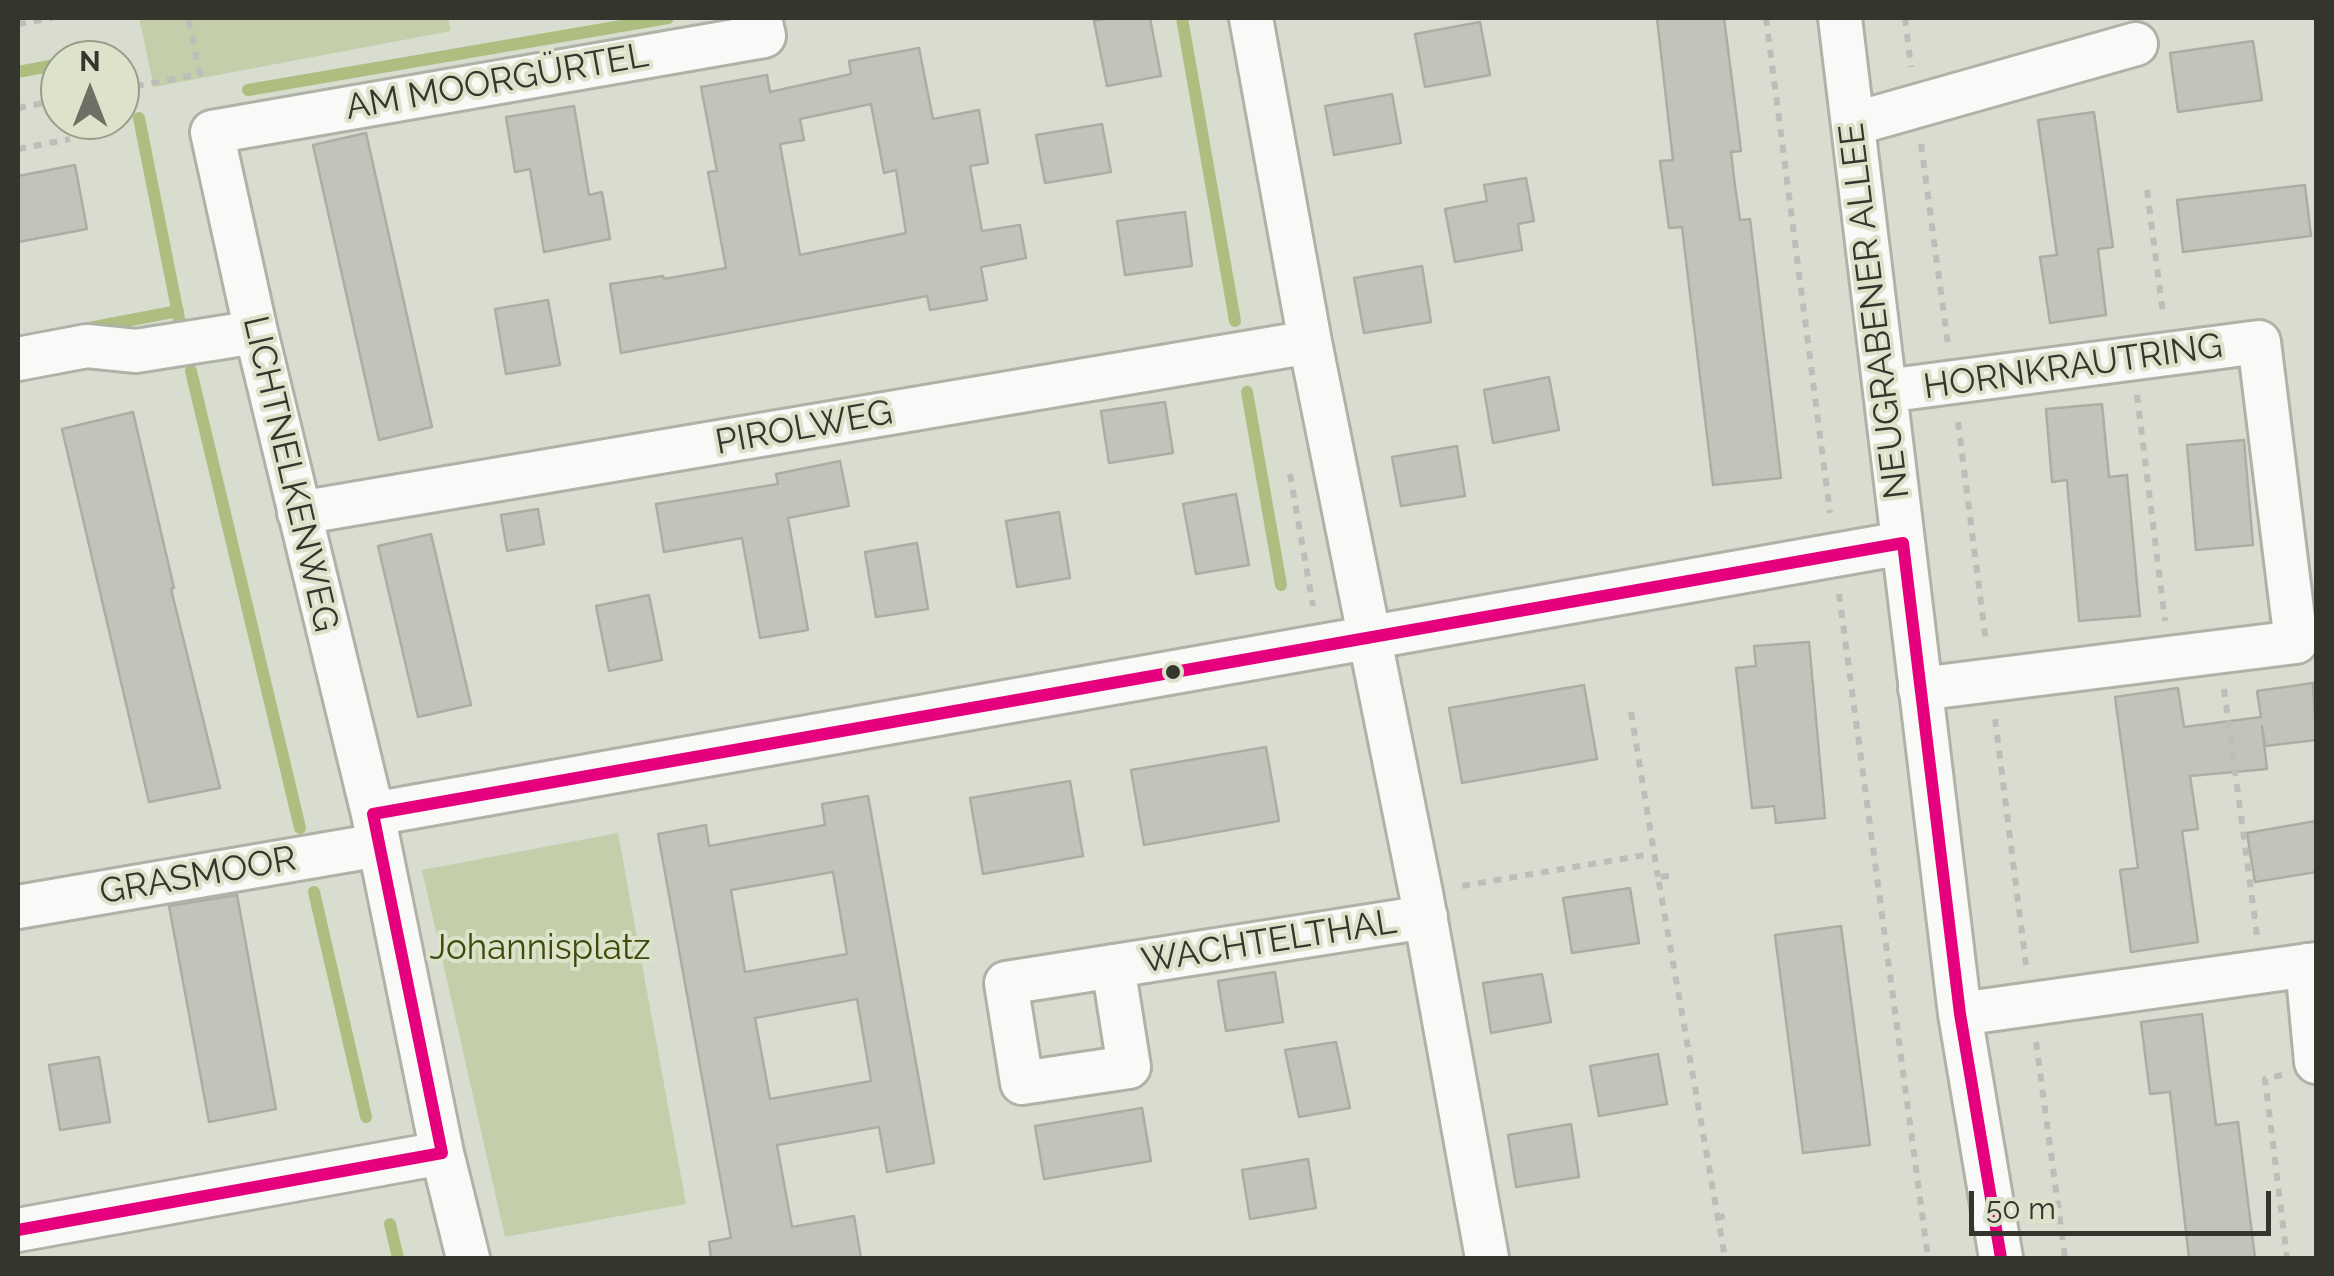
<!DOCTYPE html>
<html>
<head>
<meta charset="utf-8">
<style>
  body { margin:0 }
  #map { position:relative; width:2334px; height:1276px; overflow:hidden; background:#d9ddd0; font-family:Raleway,sans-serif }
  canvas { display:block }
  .frame { position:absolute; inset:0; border:20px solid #34362d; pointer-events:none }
  .north { position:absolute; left:40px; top:40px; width:100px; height:100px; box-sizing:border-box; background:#dce3ca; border:2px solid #999e8b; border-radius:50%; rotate:0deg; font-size:28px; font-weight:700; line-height:40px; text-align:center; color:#34362d }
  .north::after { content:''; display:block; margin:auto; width:35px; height:45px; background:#6e7066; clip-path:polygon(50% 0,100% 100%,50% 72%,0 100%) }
  .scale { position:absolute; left:1969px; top:1191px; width:302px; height:45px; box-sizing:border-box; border:5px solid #34362d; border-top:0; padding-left:12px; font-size:30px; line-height:35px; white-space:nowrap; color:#34362d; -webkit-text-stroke:8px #dce3ca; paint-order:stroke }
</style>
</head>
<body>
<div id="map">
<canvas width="2334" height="1276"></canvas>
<div class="frame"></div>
<div class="north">N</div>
<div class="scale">50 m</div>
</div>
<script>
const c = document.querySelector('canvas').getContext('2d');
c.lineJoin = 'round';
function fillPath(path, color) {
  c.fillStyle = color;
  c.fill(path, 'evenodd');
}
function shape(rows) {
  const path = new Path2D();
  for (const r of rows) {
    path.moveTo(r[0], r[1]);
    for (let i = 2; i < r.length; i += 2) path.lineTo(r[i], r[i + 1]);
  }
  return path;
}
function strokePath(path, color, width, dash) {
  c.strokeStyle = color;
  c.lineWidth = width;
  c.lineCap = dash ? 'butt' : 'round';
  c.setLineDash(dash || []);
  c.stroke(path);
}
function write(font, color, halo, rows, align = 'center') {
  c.font = font + ' Raleway,sans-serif';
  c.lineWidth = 8;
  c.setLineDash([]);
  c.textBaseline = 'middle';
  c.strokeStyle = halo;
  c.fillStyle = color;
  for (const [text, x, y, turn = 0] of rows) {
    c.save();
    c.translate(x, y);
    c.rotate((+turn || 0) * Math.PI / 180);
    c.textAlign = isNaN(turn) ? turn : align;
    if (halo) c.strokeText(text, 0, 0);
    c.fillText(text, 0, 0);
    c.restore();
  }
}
fillPath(shape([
  [139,18,448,18,451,31,154,87],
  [618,833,686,1204,505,1237,422,870]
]), '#c4ceab');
strokePath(shape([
  [1182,18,1235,321],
  [18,72,60,64],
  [248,90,668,18],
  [139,118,180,324],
  [84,329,178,311],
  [191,371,300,828],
  [1247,392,1281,585],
  [314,892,366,1117],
  [390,1224,398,1258]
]), '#aebe80', 12);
const building = shape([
  [1113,18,1150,18,1161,76,1107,86,1094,21,1113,18],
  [1657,18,1724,18,1741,151,1731,152,1735,186,1740,220,1750,219,1781,478,1713,485,1682,227,1669,228,1660,161,1673,160,1657,18],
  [1480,22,1490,75,1425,87,1415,34,1480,22],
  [2253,41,2262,100,2178,112,2170,53,2253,41],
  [919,48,933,119,979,110,988,163,970,166,982,231,1020,225,1026,258,981,267,987,300,930,310,927,296,621,353,610,284,663,276,664,279,726,268,708,172,717,171,701,87,767,75,770,92,851,74,849,61,919,48],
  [871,104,884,173,896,170,906,233,800,255,780,144,804,140,800,119,871,104],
  [1392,94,1401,143,1334,155,1325,106,1392,94],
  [574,106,589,195,602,192,610,239,544,252,530,169,515,172,506,117,574,106],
  [2094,112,2113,247,2098,249,2106,315,2050,323,2040,257,2057,255,2038,120,2094,112],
  [1102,124,1111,172,1045,183,1036,135,1102,124],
  [366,133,432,427,379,440,313,145,366,133],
  [75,165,87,229,18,242,18,176,75,165],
  [1526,178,1534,221,1518,224,1522,250,1455,262,1445,209,1487,201,1484,185,1526,178],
  [2305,185,2311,236,2183,252,2177,200,2305,185],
  [1185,212,1192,266,1125,275,1117,221,1185,212],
  [1422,266,1431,322,1364,333,1354,278,1422,266],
  [548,300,560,365,506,374,495,309,548,300],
  [1549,377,1559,430,1493,443,1484,390,1549,377],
  [1165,402,1173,453,1109,463,1101,411,1165,402],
  [2102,404,2109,477,2127,475,2140,616,2079,621,2067,480,2052,482,2046,409,2102,404],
  [133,412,174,588,171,589,220,788,149,802,62,429,133,412],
  [2244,440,2253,545,2196,550,2187,445,2244,440],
  [1457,446,1465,496,1401,506,1392,457,1457,446],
  [840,461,849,506,788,518,808,630,760,638,742,538,664,552,656,504,778,484,776,474,840,461],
  [1236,494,1249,565,1196,574,1183,504,1236,494],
  [538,509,544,544,507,551,501,515,538,509],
  [1059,512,1070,578,1017,587,1006,521,1059,512],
  [431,534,471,705,418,717,378,546,431,534],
  [917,543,928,609,876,617,865,552,917,543],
  [649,595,662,660,609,671,596,606,649,595],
  [1809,642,1825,818,1776,823,1774,806,1752,808,1736,668,1756,666,1754,646,1809,642],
  [2313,683,2316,740,2265,746,2262,726,2267,769,2190,776,2198,829,2182,831,2198,942,2131,952,2120,870,2138,868,2115,697,2178,688,2184,727,2261,717,2257,691,2313,683],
  [1584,685,1597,759,1462,783,1449,708,1584,685],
  [1266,747,1279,821,1144,845,1131,770,1266,747],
  [1070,781,1083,856,983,874,970,798,1070,781],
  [868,796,934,1163,887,1172,879,1127,777,1145,792,1227,854,1216,861,1258,711,1258,709,1242,731,1238,658,834,706,825,709,846,825,825,822,804,868,796],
  [833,872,847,954,745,972,731,890,833,872],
  [857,999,871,1081,770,1099,755,1018,857,999],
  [2316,821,2316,872,2255,882,2247,833,2316,821],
  [1630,888,1639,943,1572,953,1563,898,1630,888],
  [237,895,276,1109,209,1122,169,906,237,895],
  [1841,926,1870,1145,1803,1153,1775,935,1841,926],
  [1275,972,1283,1022,1226,1031,1218,981,1275,972],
  [1542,974,1551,1022,1491,1033,1483,983,1542,974],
  [2202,1014,2216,1125,2238,1122,2255,1258,2189,1258,2170,1092,2150,1094,2141,1022,2202,1014],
  [1336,1042,1350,1108,1299,1117,1285,1050,1336,1042],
  [1658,1054,1667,1104,1599,1116,1590,1066,1658,1054],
  [99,1057,110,1122,60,1130,49,1065,99,1057],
  [1142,1108,1151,1161,1044,1179,1035,1126,1142,1108],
  [1571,1124,1579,1177,1516,1187,1508,1135,1571,1124],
  [1308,1159,1316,1208,1250,1219,1242,1170,1308,1159]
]);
fillPath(building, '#c1c4ba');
strokePath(building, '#abaea3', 2.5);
const minor = shape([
  [1251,18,1310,342,1421,893,1487,1258],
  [1840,18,1960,1014,2001,1258],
  [1853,124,2136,44],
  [18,359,87,346,136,351,256,332],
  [1885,391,2259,342,2296,642,1920,689],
  [299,513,1310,342],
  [373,814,1903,543],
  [18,907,379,845],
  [2307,965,2316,1062],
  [1113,966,1129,1067,1022,1083,1006,983,1426,917],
  [1960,1014,2316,964],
  [18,1230,442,1153],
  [468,1258,442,1153,373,814,256,332,212,132,764,36,760,18]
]);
strokePath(minor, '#aeb2a7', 48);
strokePath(shape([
  [1766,18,1830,513],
  [1905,18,1911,67],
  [18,24,52,18],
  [120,89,200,74,188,18],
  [18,108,60,100],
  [1921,144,1948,345],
  [18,149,70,139],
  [2147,190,2163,314],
  [2137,395,2165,621],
  [1958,422,1986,642],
  [1290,474,1313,606],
  [1839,594,1928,1258],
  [2224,689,2257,935],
  [1631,712,1658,877],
  [1995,719,2026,965],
  [1669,876,1658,877,1725,1258],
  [1462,886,1645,855],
  [2036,1042,2065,1258],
  [2282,1075,2265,1079,2287,1258],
  [1717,1218,1730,1215]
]), '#bdbeb9', 6, [8, 8]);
strokePath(minor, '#f9faf8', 42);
strokePath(shape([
  [1903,543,1960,1014,2001,1258],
  [373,814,1903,543],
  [373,814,442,1153],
  [18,1230,442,1153]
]), '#e5007d', 12);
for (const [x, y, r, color] of [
  [1173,672,9,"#34362d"]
]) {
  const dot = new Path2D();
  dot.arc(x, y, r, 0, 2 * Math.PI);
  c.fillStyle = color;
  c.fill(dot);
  strokePath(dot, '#dce3ca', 4);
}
write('35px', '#34362d', '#dce3ca', [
  ["AM MOORGÜRTEL",497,82,-10],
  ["NEUGRABENER ALLEE",1875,311,-97],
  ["HORNKRAUTRING",2073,367,-8],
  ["PIROLWEG",804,428,-10],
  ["LICHTNELKENWEG",290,474,77],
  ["GRASMOOR",198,876,-10],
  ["WACHTELTHAL",1269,942,-9]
]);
write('35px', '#3e4a0c', '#dce3ca', [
  ["Johannisplatz",540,948]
]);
</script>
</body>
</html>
